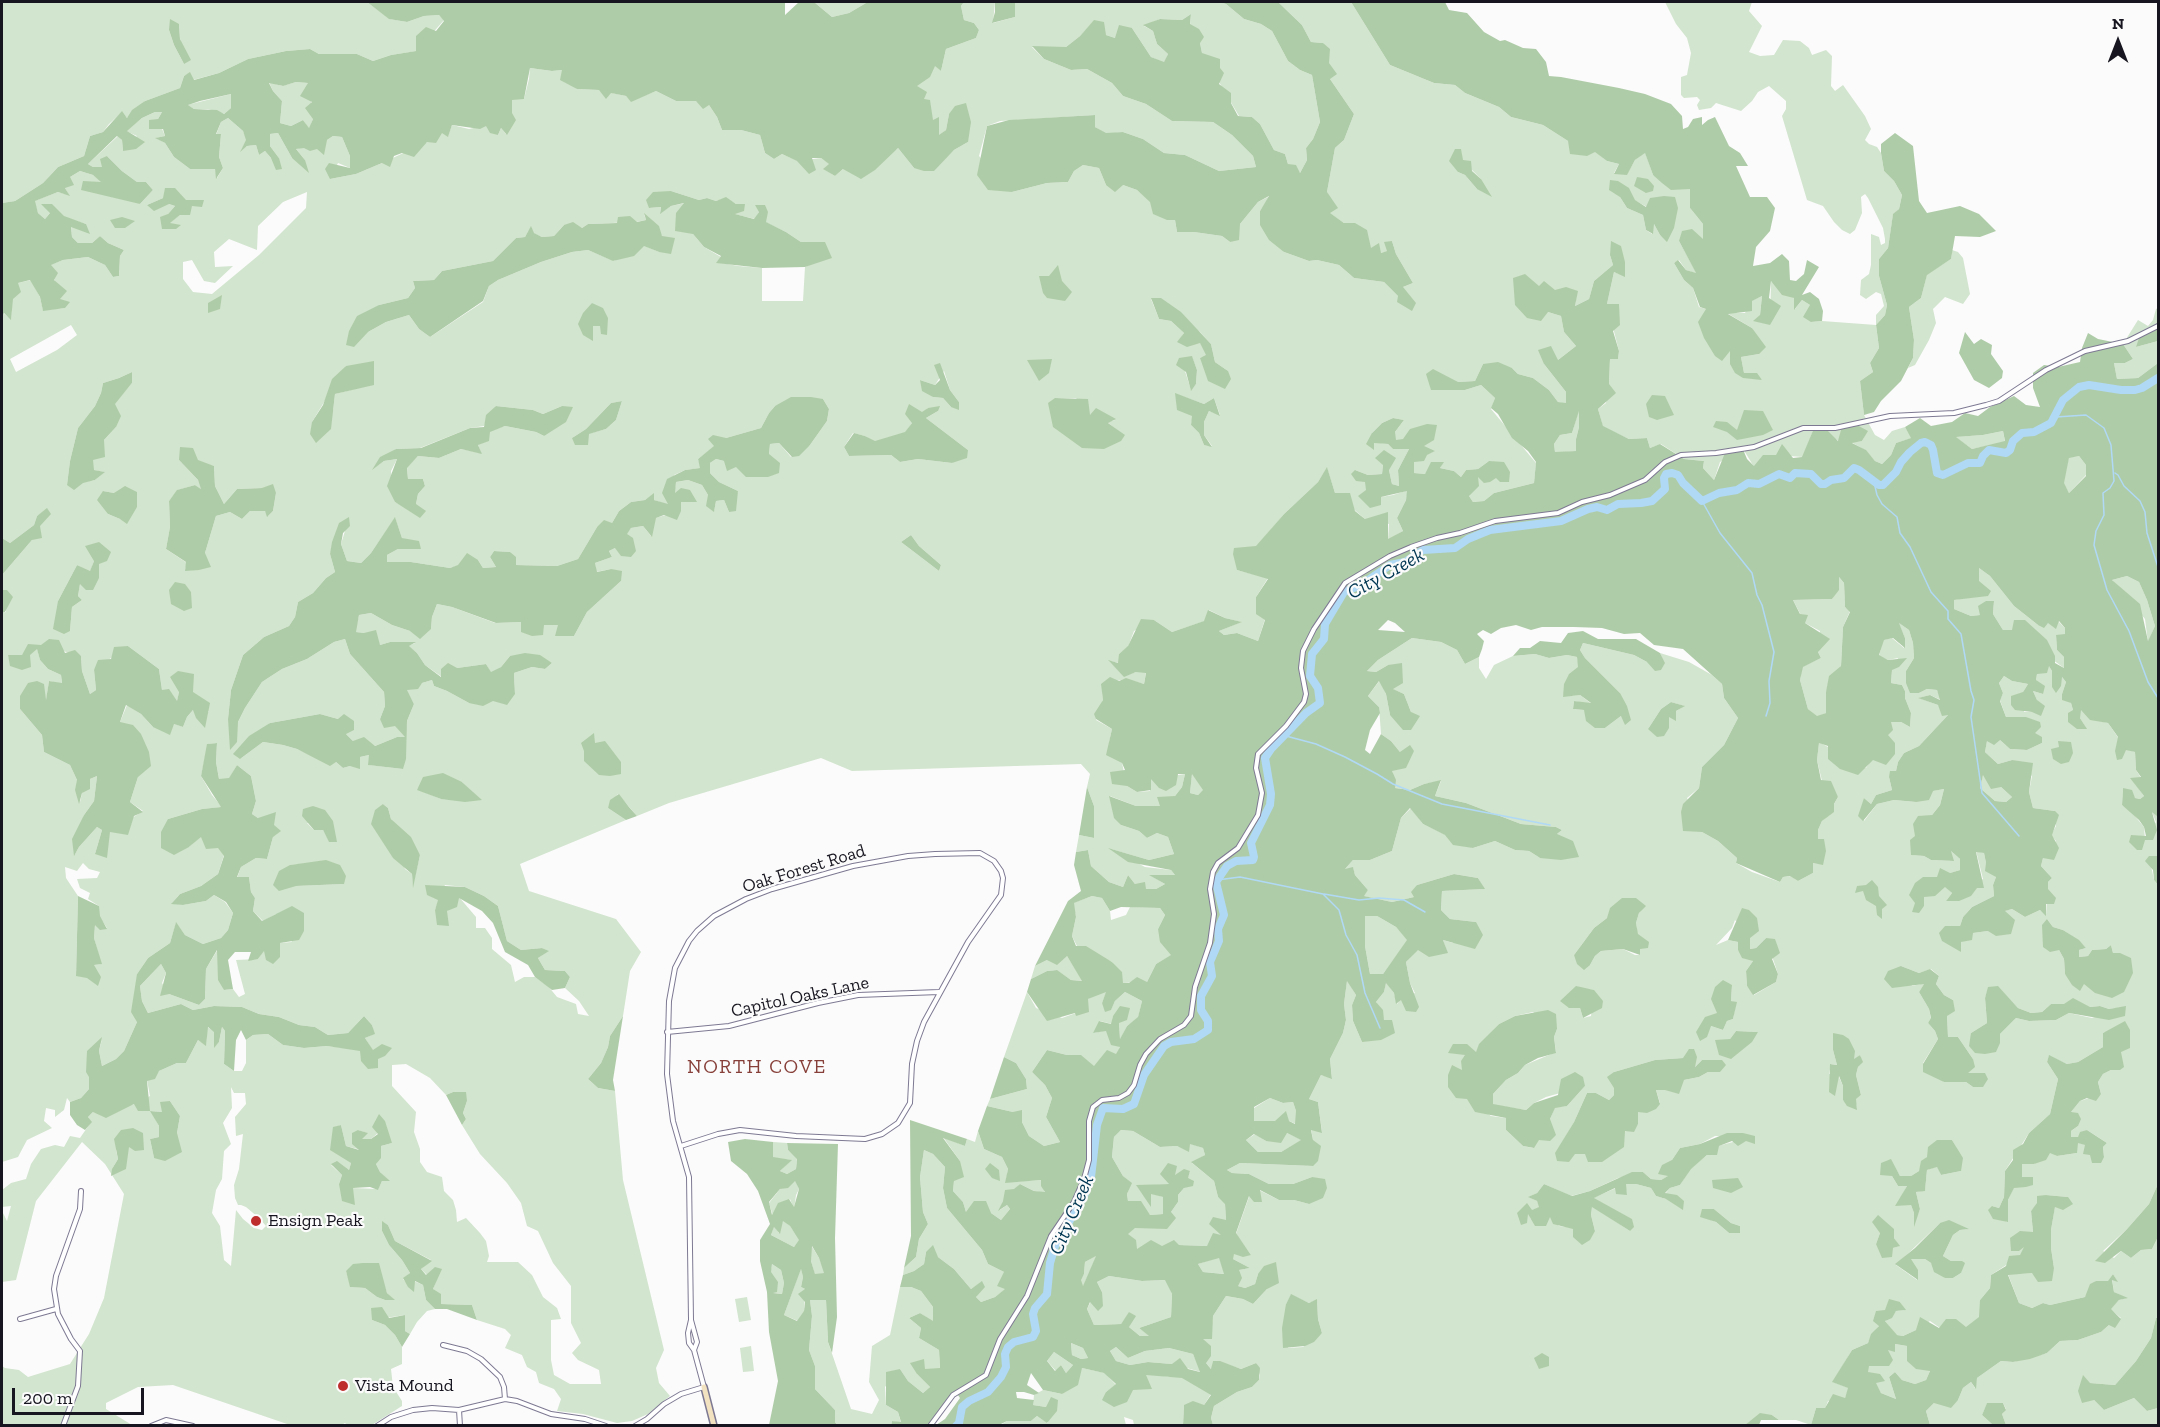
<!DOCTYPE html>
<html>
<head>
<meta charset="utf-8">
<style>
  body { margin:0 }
  #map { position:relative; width:2160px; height:1427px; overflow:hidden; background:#fbfbfb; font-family:"Zilla Slab",serif }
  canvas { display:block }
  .frame { position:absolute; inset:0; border:3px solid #17151f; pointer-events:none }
  .north { position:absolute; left:2088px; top:12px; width:60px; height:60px; -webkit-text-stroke:4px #fbfbfb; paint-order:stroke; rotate:0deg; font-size:16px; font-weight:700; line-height:24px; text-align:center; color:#17151f }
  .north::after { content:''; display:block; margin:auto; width:21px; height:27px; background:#17151f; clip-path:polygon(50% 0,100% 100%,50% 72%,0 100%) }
  .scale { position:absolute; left:12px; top:1388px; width:132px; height:27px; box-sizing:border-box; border:3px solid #17151f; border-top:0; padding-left:8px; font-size:18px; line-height:21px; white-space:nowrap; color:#17151f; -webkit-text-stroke:4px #fbfbfb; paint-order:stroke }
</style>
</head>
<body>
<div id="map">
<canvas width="2160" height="1427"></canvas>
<div class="frame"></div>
<div class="north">N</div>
<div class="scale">200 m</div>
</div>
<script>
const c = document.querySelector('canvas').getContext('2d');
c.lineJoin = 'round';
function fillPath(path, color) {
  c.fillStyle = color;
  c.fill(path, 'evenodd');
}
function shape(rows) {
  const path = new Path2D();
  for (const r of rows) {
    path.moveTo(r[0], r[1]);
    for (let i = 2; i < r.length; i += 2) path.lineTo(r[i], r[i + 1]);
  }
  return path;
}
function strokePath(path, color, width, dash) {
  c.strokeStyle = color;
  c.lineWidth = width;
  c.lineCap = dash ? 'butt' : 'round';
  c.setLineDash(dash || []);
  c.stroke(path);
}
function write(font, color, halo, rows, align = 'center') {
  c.font = font + ' "Zilla Slab",serif';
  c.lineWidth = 4.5;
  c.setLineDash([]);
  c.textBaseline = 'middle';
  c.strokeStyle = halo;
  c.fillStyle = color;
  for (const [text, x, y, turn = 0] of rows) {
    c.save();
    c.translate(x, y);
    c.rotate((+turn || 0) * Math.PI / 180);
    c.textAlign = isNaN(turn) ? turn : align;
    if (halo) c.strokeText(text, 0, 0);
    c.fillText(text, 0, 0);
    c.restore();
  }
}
fillPath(shape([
  [2,2,367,2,390,19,407,22,424,16,439,15,444,20,417,51,391,55,373,61,357,54,319,54,310,49,286,51,248,59,219,73,193,80,190,73,184,76,180,88,145,101,127,118,122,112,109,124,103,132,90,136,84,156,58,167,43,183,15,201,2,203],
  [179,24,180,38,184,64,174,45,169,30],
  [814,2,875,2,866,3,849,13,832,17],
  [964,2,995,2,993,23,1015,17,1015,2,1219,2,1226,4,1244,19,1261,24,1272,31,1288,61,1300,70,1312,75,1320,122,1313,139,1306,148,1307,160,1300,173,1288,164,1285,154,1274,150,1260,124,1252,117,1239,116,1202,53,1200,43,1190,25,1191,14,1182,20,1160,19,1144,26,1153,31,1157,44,1168,54,1164,63,1151,57,1132,28,1115,38,1106,35,1094,21,1080,36,1066,47,1032,47,1044,59,1071,70,1087,69,1112,83,1123,96,1146,104,1172,121,1213,122,1232,135,1253,156,1256,167,1219,171,1185,155,1164,153,1143,139,1123,132,1106,134,1095,127,1094,115,1000,121,987,126,979,156,1012,192,1047,183,1068,182,1074,171,1083,165,1099,168,1106,185,1123,185,1137,190,1175,220,1177,232,1194,232,1222,236,1230,242,1240,224,1258,202,1270,196,1260,211,1284,252,1309,261,1317,260,1339,265,1354,278,1384,282,1398,296,1403,287,1413,283,1396,254,1392,241,1388,251,1381,253,1371,249,1355,224,1344,223,1329,213,1327,192,1335,148,1344,140,1354,114,1330,79,1329,63,1323,43,1311,42,1302,25,1278,2,1351,2,1390,65,1434,83,1455,85,1465,93,1499,107,1511,117,1543,125,1568,141,1595,151,1607,161,1619,164,1614,173,1627,174,1635,160,1645,152,1653,175,1690,189,1690,208,1703,224,1703,240,1679,241,1697,274,1686,270,1679,260,1674,263,1684,280,1693,288,1699,307,1706,309,1744,373,1741,357,1759,354,1752,328,1727,313,1745,313,1751,301,1762,296,1760,315,1770,325,1771,281,1794,298,1795,309,1802,300,1810,305,1811,322,1822,321,1876,325,1876,315,1884,306,1881,294,1876,292,1866,299,1860,295,1861,280,1869,274,1871,265,1871,234,1879,237,1881,245,1885,243,1885,239,1883,228,1868,198,1865,194,1861,197,1862,213,1855,230,1850,234,1842,230,1834,222,1823,206,1807,200,1782,116,1786,109,1786,101,1769,86,1758,92,1752,101,1741,111,1716,103,1711,108,1699,110,1697,105,1700,100,1697,97,1684,98,1681,95,1681,77,1687,75,1691,53,1687,38,1676,24,1665,2,1752,2,1749,11,1762,26,1749,52,1760,56,1774,55,1783,40,1800,41,1809,48,1812,55,1826,50,1832,56,1831,86,1835,91,1843,85,1865,116,1871,129,1865,140,1869,144,1877,147,1881,153,1884,171,1894,181,1902,195,1899,209,1893,215,1888,248,1879,259,1879,276,1887,305,1885,315,1876,325,1879,348,1870,363,1873,372,1860,381,1864,415,1875,435,1884,440,1892,431,1905,427,1912,438,1896,443,1891,455,1882,464,1875,461,1865,450,1851,442,1862,441,1867,431,1842,426,1839,441,1814,428,1803,457,1776,455,1754,467,1742,447,1720,462,1714,480,1703,468,1704,461,1684,459,1661,444,1650,448,1647,438,1629,439,1603,427,1598,409,1606,403,1609,384,1610,359,1618,359,1619,351,1607,304,1614,272,1625,276,1610,255,1613,265,1594,281,1589,299,1575,306,1577,291,1548,312,1561,316,1564,332,1576,346,1558,360,1544,364,1566,392,1566,404,1558,402,1549,390,1533,378,1518,374,1512,368,1483,364,1475,381,1458,382,1431,390,1465,390,1481,385,1495,398,1491,409,1536,463,1534,483,1494,493,1484,501,1473,502,1469,496,1477,476,1489,461,1478,469,1466,470,1461,477,1454,471,1440,468,1443,462,1425,474,1413,473,1413,461,1434,451,1403,440,1395,440,1395,432,1404,420,1393,418,1382,423,1372,433,1374,449,1373,442,1388,444,1393,449,1409,449,1398,470,1399,486,1392,484,1389,470,1383,465,1382,474,1368,475,1355,470,1366,481,1366,490,1381,497,1393,495,1408,490,1406,500,1397,518,1403,531,1388,540,1389,524,1365,519,1335,493,1327,468,1318,482,1284,514,1237,570,1268,578,1256,597,1265,619,1258,641,1237,633,1224,635,1219,631,1241,622,1225,618,1209,610,1205,621,1172,632,1154,620,1134,631,1128,647,1119,654,1119,663,1109,661,1124,676,1136,672,1146,672,1144,684,1126,679,1102,684,1103,700,1096,720,1112,729,1109,743,1122,763,1127,786,1137,792,1150,791,1151,779,1185,774,1182,787,1175,796,1160,806,1136,806,1110,796,1121,825,1139,831,1147,838,1157,833,1168,837,1174,854,1149,860,1111,849,1145,867,1171,870,1176,876,1150,875,1165,884,1156,889,1145,889,1135,884,1128,875,1123,887,1109,882,1091,866,1088,850,1076,852,1079,835,1094,838,1094,806,1087,787,1090,774,1081,764,852,771,821,758,669,803,637,816,618,794,608,808,626,820,520,864,529,891,616,919,641,952,630,971,623,1016,610,1036,608,1047,601,1063,588,1079,598,1088,615,1091,623,1180,664,1350,656,1368,659,1383,670,1396,648,1414,632,1421,617,1423,583,1414,557,1411,561,1399,554,1389,539,1383,536,1372,527,1367,522,1355,505,1348,511,1335,505,1329,477,1320,472,1305,441,1304,433,1289,438,1276,427,1275,421,1269,431,1260,395,1241,388,1225,383,1222,382,1231,389,1245,402,1260,410,1273,403,1279,414,1291,414,1281,423,1285,426,1300,435,1309,427,1311,417,1322,410,1334,405,1331,405,1315,372,1320,385,1325,395,1335,402,1347,402,1364,391,1369,393,1387,402,1401,402,1406,372,1425,347,1425,345,1423,340,1426,290,1425,173,1385,138,1387,106,1403,106,1409,132,1425,2,1425,2,1366,5,1368,19,1370,28,1377,70,1364,89,1334,104,1298,124,1194,105,1164,82,1142,36,1201,16,1280,2,1282,2,1211,7,1221,11,1206,2,1207,2,1190,11,1183,26,1179,31,1164,41,1149,55,1145,64,1147,70,1136,80,1138,91,1122,88,1117,93,1112,135,1104,150,1096,147,1080,159,1071,177,1063,186,1063,198,1040,206,1045,207,1027,214,1031,214,1047,219,1042,222,1027,225,1031,224,1064,234,1071,242,1071,246,1063,246,1040,253,1035,268,1034,283,1045,304,1048,327,1046,373,1051,365,1038,374,1034,372,1025,364,1016,348,1033,328,1035,315,1027,299,1025,279,1017,259,1014,242,1007,214,1006,193,1010,181,1004,148,1013,142,1001,140,986,161,964,166,973,162,983,169,994,199,1005,205,999,206,969,218,949,224,990,233,989,239,997,245,994,236,960,258,959,264,950,280,943,292,942,276,914,263,921,253,911,255,898,251,892,249,877,237,878,241,867,256,858,267,859,273,837,258,818,252,814,256,801,251,776,237,765,229,779,219,779,216,762,217,743,208,744,201,776,212,795,222,807,202,809,168,819,189,847,201,836,218,847,224,855,218,874,201,886,180,894,172,903,183,905,206,901,214,895,225,902,233,913,228,930,221,938,203,944,185,935,176,923,170,943,148,958,137,974,137,1022,124,1051,116,1059,102,1066,99,1051,102,1039,89,1077,89,1089,81,1098,70,1102,67,1098,64,1110,55,1117,55,1110,46,1108,44,1121,52,1128,27,1140,18,1157,2,1162,2,613,6,612,7,590,2,590,2,575,32,540,48,509,37,516,34,525,10,543,2,538,2,316,3,313,11,319,12,299,18,283,31,280,40,297,43,310,65,308,60,299,50,265,63,260,88,257,105,265,113,277,119,276,120,256,124,250,108,243,100,236,92,243,78,243,72,237,71,226,86,224,50,213,45,219,38,213,34,201,58,192,69,195,65,188,70,177,80,171,93,175,140,204,153,190,146,182,137,182,122,171,107,156,102,167,93,167,88,164,118,136,122,140,123,151,137,136,126,131,142,118,155,112,162,112,158,119,165,136,156,138,165,143,174,157,190,169,215,169,217,178,223,168,219,157,221,134,216,135,221,122,228,118,243,131,247,140,241,150,247,146,256,145,259,155,265,151,271,158,279,158,270,146,270,134,278,133,292,158,305,160,296,149,327,140,333,136,342,137,350,156,350,168,338,163,330,179,356,174,382,163,427,142,442,132,448,136,452,125,469,129,486,125,498,135,501,128,506,134,512,113,512,99,524,99,529,79,530,68,552,71,562,70,577,89,599,90,626,96,631,101,656,91,676,101,696,101,709,105,717,117,722,130,741,130,760,135,765,153,774,159,782,154,798,161,821,158,830,164,824,169,835,176,843,169,890,154,898,148,914,168,940,163,954,150,968,142,949,114,946,130,939,136,939,118,933,121,916,86,935,65,941,71,946,49,976,38,979,30,974,23,964,20,961,6],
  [1463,161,1481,179,1477,189,1465,175,1458,172],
  [671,191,699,200,707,198,716,201,726,198,736,204,734,214,755,219,759,212,765,222,786,232,801,242,825,242,818,261,805,267,803,301,762,301,762,268,738,266,717,262,721,257,704,247,693,234,685,203,671,206,660,213,661,207,649,208],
  [307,192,306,208,259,255,212,294,193,292,183,279,183,262,192,260,204,281,215,283,233,266,215,267,214,252,229,239,257,250,258,226,283,202],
  [1620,197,1634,200,1647,207,1667,241,1660,235,1653,222,1652,234,1646,230,1643,215,1627,208],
  [163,198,186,200,203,200,192,206,169,223,168,214,175,206,169,204,147,205],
  [644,214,662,236,659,252,643,245,614,261,588,250,572,252,541,262,498,280,489,286,483,302,430,337,419,329,409,315,386,322,368,332,379,305,408,298,415,288,413,281,434,280,442,271,493,261,516,238,525,237,531,227,533,233,542,237,554,236,564,225,582,228,588,224,636,222,646,220],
  [1151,299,1200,332,1211,344,1215,362,1228,371,1200,358,1207,356,1200,342,1178,342,1184,333,1171,321,1159,319],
  [592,303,607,334,601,326,593,326,593,340],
  [71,325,77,335,57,350,16,372,10,359],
  [1192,357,1197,370,1196,384,1191,390,1185,371],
  [346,366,374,384,335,394,333,411,312,422],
  [944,371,950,390,959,402,951,407,943,398,933,397,920,380,935,385],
  [132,372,132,383,114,404,116,427,104,440,93,460,93,470,104,472,95,480,67,485,70,461,78,428,95,406,101,393,103,383,119,378],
  [1176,394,1204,404,1214,398,1220,415,1209,411,1204,422,1204,435,1212,446,1204,445,1199,433,1191,425,1193,416],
  [1055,398,1076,398,1090,416,1115,420,1107,422,1125,436],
  [823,399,829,409,827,421,810,445,791,457,779,443,770,444,769,454,724,461,716,459,710,463,710,473,719,482,738,491,729,512,724,500,716,501,714,511,708,495,702,485,688,480,676,482,674,494,687,500,681,502,681,511,655,518,651,536,643,526,631,528,615,548,609,551,612,557,595,563,596,572,611,569,621,581,587,612,574,636,559,625,521,622,495,623,452,607,437,604,432,617,431,629,410,631,392,625,371,613,359,615,355,632,364,633,380,645,390,642,415,643,408,646,417,653,425,665,442,677,457,668,486,664,491,673,501,667,510,656,552,663,545,669,532,667,514,673,515,693,493,701,469,703,447,691,434,686,432,680,422,683,406,690,414,704,407,721,405,736,395,725,380,719,385,706,384,692,350,654,345,639,334,642,307,659,282,669,262,682,245,708,238,722,228,719,231,690,243,655,264,637,289,626,295,617,298,602,313,593,326,578,335,572,330,554,349,518,341,544,347,561,361,563,371,553,395,518,402,538,421,549,398,549,387,555,387,562,411,562,450,568,478,560,483,568,496,567,490,557,494,551,510,552,516,565,557,566,578,559,597,527,612,523,619,511,631,502,645,500,654,494,654,500,668,505,674,475,685,470,701,468,698,459,726,438,761,428,769,413,775,406],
  [622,401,616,420,606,429,572,438,586,429,611,403],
  [496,406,533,410,543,414,562,406,544,436,536,432,505,426,489,431,478,445,481,453,461,449,439,458,418,456,407,467,408,479,423,479,425,486,418,494,416,504,409,509,395,502,391,471,397,459,384,461,374,468,396,449,420,448,470,428,484,426],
  [928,408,938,411,926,418,968,450,952,463,918,459,900,462,891,455,849,456,844,447,853,433,865,436,875,442,905,433,912,423],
  [179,460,214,466,215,486,224,504,237,489,262,488,276,493,273,511,268,516,265,511,250,511,242,519,230,512,216,516,205,553,185,570,187,563,166,549,170,527,169,501,178,490,195,485,202,490,198,480],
  [103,491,114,493,120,519,108,514],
  [911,535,919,546,941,565,939,571,901,542],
  [94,561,99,564,99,578,80,583,78,596,82,600,72,607,70,631,58,601,77,565,90,572],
  [41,645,81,656,82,671,90,694,96,690,94,670,128,646,159,669,162,690,177,702,179,692,209,712,194,709,187,717,183,727,175,724,153,727,141,714,127,705,120,722,138,777,130,802,143,811,110,832,95,854,102,830,97,827,79,847,75,854,84,815,94,801,97,776,90,779,82,793,80,802,77,780,70,765,44,752,42,735,20,709,46,702,49,681,62,684,61,675,48,669,40,660,37,648,11,666,8,655,22,655],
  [320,714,338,719,346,734,353,741,375,746,397,737,405,737,403,769,369,765,369,755,360,757,350,766,343,768,336,762,310,755,297,749,283,745,263,742,240,759,270,723],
  [462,782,481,800,441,799,417,789],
  [383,804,388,808,391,819,420,855,413,885,412,874,405,869],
  [333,821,329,841,323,830,314,830,307,823],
  [83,863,89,869,100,872,97,878,77,879,80,888,90,893,88,899,99,906,99,916,107,928,95,924,94,938,101,964,94,965,76,976,78,896,66,878,65,867,77,871],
  [304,864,344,884,295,886,290,865],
  [445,885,465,887,484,896,498,906,507,941,521,950,542,948,548,951,538,958,545,970,565,971,570,977,565,988,579,1001,589,1016,578,1014,576,1004,557,997,548,986,535,977,524,977,515,982,511,965,492,949,492,938,485,928,476,928,476,917,459,897,447,911,435,910],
  [406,1064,430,1078,446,1095,453,1092,467,1101,463,1113,466,1119,462,1125,480,1154,507,1183,521,1203,527,1226,538,1231,553,1263,571,1286,571,1323,581,1343,572,1353,578,1360,599,1370,601,1384,570,1384,554,1375,551,1360,551,1320,561,1319,557,1308,543,1297,532,1275,518,1262,487,1262,489,1256,486,1241,480,1233,466,1218,457,1222,456,1210,453,1200,444,1191,442,1177,427,1172,420,1162,420,1149,414,1132,416,1112,392,1086,392,1065],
  [231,1087,234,1093,245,1093,246,1104,235,1117,236,1136,243,1134,239,1169,234,1185,235,1198,238,1205,241,1205,246,1207,259,1218,266,1226,262,1230,254,1228,243,1219,236,1210,231,1266,224,1260,220,1226,212,1213,216,1190,222,1179,224,1151,231,1144,223,1123,232,1108],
  [170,1101,180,1116,177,1133,154,1158,150,1139,159,1137,159,1126,151,1111,162,1112],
  [341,1125,346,1146,361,1150,358,1130,367,1133,361,1139,371,1139,378,1133,392,1143,381,1146,376,1164,380,1172,389,1181,382,1181,378,1189,352,1188,339,1184,342,1175,331,1165,349,1170,351,1163,333,1128],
  [143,1133,129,1146,112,1169,118,1159,116,1150],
  [346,1271,383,1281,387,1293,394,1300,385,1300,377,1297,365,1288,351,1287],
  [269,82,282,86,296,82,309,83,313,119,309,129,303,120,291,126,280,123,282,101,273,91],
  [231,94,231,108,224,114,208,109,194,109,187,105],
  [1952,250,1958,252,1963,258,1970,294,1963,304,1945,297,1933,309,1936,323,1929,340,1915,365,1908,368,1906,372,1913,358,1914,340,1909,307,1921,298,1927,274,1951,259],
  [2158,308,2158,328,2153,328,2136,347,2158,341,2158,363,2138,378,2117,379,2114,363,2125,363,2133,359,2123,344,2138,320,2148,326,2153,320,2156,309],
  [1579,409,1579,427,1576,439,1576,451,1555,453,1554,444,1560,435,1572,433],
  [2003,431,2005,442,1972,449,1955,437,1983,435],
  [2079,456,2086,465,2086,475,2069,493,2063,483,2069,457],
  [1979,568,1990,576,2014,606,2038,625,2058,621,2065,628,2065,635,2056,635,2057,650,2064,657,2064,668,2012,630,2003,630,1993,614,1994,602,1980,615,1971,616,1954,609,1954,600,1965,598,1979,581],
  [2127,576,2139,582,2147,600,2155,626,2148,642,2145,619,2112,580],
  [1839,577,1844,583,1845,607,1850,611,1843,627,1841,666,1826,692,1826,713,1817,717,1808,709,1800,680,1802,667,1821,658,1818,652,1820,631,1805,623,1793,600,1832,599],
  [1898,622,1909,630,1913,643,1914,658,1906,671,1919,693,1927,689,1937,690,1941,700,1930,695,1919,698,1938,705,1949,714,1919,746,1904,753,1898,762,1896,771,1889,777,1892,790,1876,795,1871,804,1864,798,1864,821,1877,804,1894,800,1916,802,1932,791,1944,789,1940,805,1915,836,1912,855,1924,856,1931,860,1953,861,1950,850,1960,859,1960,870,1937,877,1923,877,1924,897,1945,886,1952,893,1946,901,1983,879,1976,851,1984,853,1986,863,1996,877,1993,885,1994,896,1972,907,1963,917,1960,926,1945,926,1961,952,1961,942,1973,933,1988,931,2004,911,2012,909,2025,917,2040,910,2046,915,2048,882,2052,878,2041,866,2043,858,2056,841,2051,835,2056,826,2055,811,2033,808,2029,792,2032,776,2012,760,1998,764,1985,752,1987,740,2000,740,2010,749,2027,750,2042,743,2006,717,2000,700,2003,693,1999,683,2004,676,2012,681,2028,684,2023,692,2024,712,2032,712,2037,700,2033,691,2043,694,2036,680,2037,673,2049,665,2052,671,2062,677,2066,682,2062,694,2071,703,2073,710,2086,728,2080,718,2080,709,2100,721,2108,723,2126,749,2135,752,2136,770,2141,778,2131,778,2144,796,2140,799,2135,798,2123,788,2122,805,2130,810,2144,827,2145,840,2156,822,2151,810,2158,817,2158,856,2149,856,2154,880,2158,885,2158,1122,2157,1130,2158,1132,2158,1184,2149,1204,2127,1229,2103,1251,2114,1258,2121,1251,2131,1258,2141,1250,2152,1249,2158,1237,2158,1318,2156,1318,2151,1338,2136,1361,2115,1385,2090,1383,2094,1400,2104,1410,2134,1398,2147,1411,2158,1408,2158,1425,2006,1425,2002,1414,2006,1409,2003,1403,1987,1404,1982,1415,1993,1425,1930,1425,1926,1411,1934,1403,1958,1400,1963,1388,1971,1382,1975,1388,1977,1378,2001,1361,2013,1362,2047,1353,2060,1341,2078,1340,2101,1332,2109,1325,2121,1318,2110,1309,2119,1300,2126,1298,2114,1292,2112,1279,2117,1281,2113,1274,2108,1282,2096,1281,2085,1297,2050,1305,2043,1303,2032,1308,2019,1303,2008,1274,2032,1273,2054,1268,2051,1248,2051,1230,2055,1206,2068,1197,2046,1195,2031,1211,2033,1232,2020,1256,1991,1275,1990,1288,1980,1300,1980,1317,1966,1328,1940,1328,1930,1321,1916,1330,1903,1336,1896,1335,1885,1321,1896,1311,1905,1310,1900,1302,1872,1334,1868,1343,1852,1350,1833,1382,1849,1388,1845,1398,1828,1401,1825,1409,1816,1408,1811,1425,1796,1420,1779,1420,1772,1415,1749,1422,1745,1426,1213,1425,1211,1418,1214,1406,1237,1392,1252,1387,1259,1380,1260,1375,1256,1363,1241,1369,1220,1362,1213,1361,1212,1370,1206,1363,1202,1339,1211,1331,1213,1316,1226,1296,1243,1299,1253,1304,1267,1289,1258,1274,1255,1284,1245,1288,1238,1286,1239,1270,1250,1268,1233,1259,1233,1253,1251,1255,1236,1234,1250,1194,1259,1190,1279,1200,1294,1200,1309,1204,1312,1177,1293,1184,1269,1184,1249,1174,1232,1173,1227,1170,1240,1163,1313,1166,1313,1140,1311,1129,1322,1132,1318,1102,1309,1099,1321,1075,1332,1078,1330,1059,1343,1033,1346,1020,1344,1004,1347,980,1356,995,1352,1005,1353,1021,1362,1042,1384,1020,1376,1002,1384,992,1386,982,1394,993,1397,1004,1401,999,1415,993,1410,983,1406,962,1418,949,1447,952,1443,940,1453,943,1476,922,1450,919,1441,910,1442,891,1484,889,1478,878,1454,874,1417,885,1414,897,1392,902,1363,896,1368,890,1355,875,1353,868,1344,870,1353,860,1370,860,1392,851,1401,818,1411,808,1423,824,1473,848,1495,841,1515,850,1529,851,1540,858,1557,834,1562,830,1556,827,1521,824,1466,803,1435,796,1441,781,1424,784,1410,790,1395,788,1392,771,1400,752,1391,741,1381,734,1379,707,1368,696,1380,680,1386,694,1390,715,1411,712,1404,694,1392,689,1388,665,1376,672,1367,671,1378,660,1412,638,1441,642,1457,650,1465,664,1479,657,1479,668,1486,679,1494,665,1513,656,1535,654,1549,658,1567,655,1577,657,1579,667,1563,696,1580,695,1593,705,1574,701,1573,709,1584,710,1605,728,1621,716,1620,693,1585,658,1580,650,1583,643,1634,655,1647,662,1664,663,1660,653,1689,662,1712,675,1722,684,1724,698,1738,718,1724,745,1702,767,1699,788,1687,798,1702,832,1718,841,1737,858,1736,863,1752,872,1780,882,1783,877,1791,876,1798,881,1813,873,1813,863,1823,864,1817,840,1818,830,1822,821,1828,815,1838,797,1822,781,1817,760,1819,742,1866,768,1887,735,1891,722,1901,722,1910,727,1911,713,1905,698,1905,691,1902,685,1891,683,1892,670,1898,658,1888,660,1879,656,1883,640,1892,638,1904,648,1905,638],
  [1671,702,1684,706,1648,729,1661,709],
  [1645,905,1639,913,1636,923,1640,955,1635,955,1623,949,1601,951,1595,956,1590,965,1574,955,1594,928,1607,918],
  [2047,919,2053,927,2063,930,2079,941,2086,948,2079,950,2079,957,2088,956,2092,950,2106,949,2111,945,2113,953,2084,983,2065,974,2064,959,2059,950],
  [1735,920,1750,938,1750,949,1756,948,1766,938,1778,974,1776,982,1754,995,1747,986,1746,971,1753,961,1738,950,1738,942,1728,940,1716,945,1732,928],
  [1901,966,1919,973,1931,969,1939,976,1936,984,1944,995,1953,1000,1947,1016,1948,1038,1958,1037,1973,1059,1967,1073,1976,1074,1973,1087,1966,1082,1944,1082,1923,1063,1938,1039,1935,1031,1928,1023,1931,1019,1929,1009,1919,992,1925,983,1912,986],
  [1732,985,1731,1001,1736,1003,1733,1019,1727,1021,1723,1030,1711,1026],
  [1989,987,1998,987,2018,1008,2031,1013,2042,1012,2051,1004,2090,1007,2100,1006,2109,1009,2126,1007,2092,1018,2069,1013,2056,1020,2029,1021,2016,1018,2000,1034,2000,1043,1971,1033,1987,1023,1985,998],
  [1584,989,1594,990,1591,1016,1583,1018,1580,1008],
  [1533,1012,1557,1029,1554,1037,1556,1052,1525,1065,1518,1073,1506,1080,1493,1094,1493,1105,1526,1110,1534,1103,1546,1097,1585,1086,1567,1106,1555,1107,1550,1119,1533,1148,1523,1146,1506,1130,1506,1118,1491,1116,1467,1098,1462,1070,1466,1055,1476,1053,1480,1044,1499,1024,1515,1016],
  [2111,1030,2120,1070,2111,1070,2103,1074,2098,1082,2101,1094,2080,1101,2070,1113,2078,1126,2071,1131,2071,1137,2078,1137,2087,1130,2098,1137,2107,1143,2103,1147,2104,1157,2090,1154,2086,1145,2077,1142,2077,1153,2057,1156,2050,1152,2034,1164,2022,1164,2022,1177,2026,1187,2014,1187,2008,1200,2007,1222,1992,1206,1999,1208,2004,1197,2005,1171,2029,1133,2050,1114,2058,1079,2047,1062,2049,1056,2067,1064,2078,1062,2103,1047,2103,1033],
  [1736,1031,1758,1032,1719,1055,1730,1039],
  [1833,1033,1854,1060,1860,1055,1862,1062,1858,1067,1856,1075,1861,1095,1855,1099,1857,1109,1843,1100,1843,1086,1838,1075,1829,1074,1831,1064,1837,1065,1833,1050],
  [1683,1058,1694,1068,1702,1060,1722,1060,1720,1072,1708,1072,1699,1077,1684,1080,1665,1090,1656,1090,1660,1103,1638,1112,1638,1124,1585,1154,1556,1153,1574,1122,1587,1093,1596,1093,1609,1100,1614,1095,1614,1072,1655,1060],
  [1715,1136,1755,1136,1718,1146,1690,1169,1680,1185,1670,1188,1665,1194,1666,1199,1656,1196,1651,1188,1636,1184,1625,1184,1627,1195,1616,1188,1593,1198,1631,1219,1630,1231,1592,1206,1591,1215,1595,1231,1559,1226,1550,1216,1531,1219,1528,1212,1540,1207,1537,1201,1529,1197,1537,1193,1544,1184,1571,1196,1590,1191,1618,1178,1643,1172,1651,1179,1661,1180,1669,1176,1672,1160,1680,1148,1700,1144],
  [1952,1140,1956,1147,1961,1171,1941,1175,1937,1166,1927,1170,1925,1190,1916,1192,1920,1209,1914,1224,1914,1213,1911,1205,1899,1202,1907,1186,1898,1186,1892,1176,1894,1166,1900,1176,1911,1176,1919,1171,1927,1157],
  [1714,1209,1731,1223,1740,1226,1729,1233,1716,1222,1706,1218],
  [1940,1223,1968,1229,1960,1230,1953,1235,1943,1256,1951,1261,1962,1261,1961,1273,1953,1278,1945,1278,1931,1263,1925,1259,1910,1259,1917,1280,1896,1265],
  [1880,1233,1894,1238,1899,1246,1893,1248,1876,1244],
  [1291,1295,1309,1303,1317,1300,1318,1319,1322,1333,1303,1347,1288,1348,1286,1304],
  [1192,773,1204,790,1198,795,1190,793],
  [1983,774,2001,787,2012,797,2006,802,1995,801,1980,788],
  [1092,896,1102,898,1110,911,1111,920,1126,915,1130,907,1160,908,1165,915,1158,929,1172,955,1156,964,1147,982,1123,983,1112,962,1077,946,1072,936,1076,917,1073,903],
  [1365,916,1377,916,1396,927,1408,940,1383,974,1370,974,1365,946],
  [1067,956,1083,981,1071,980,1056,970,1047,971,1031,979,1035,966,1047,960],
  [1107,991,1102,1003,1111,1009,1115,1001,1125,992,1142,1001,1138,1018,1127,1026,1120,1040,1119,1023,1113,1016,1112,1024,1100,1021,1094,1033,1107,1030,1120,1047,1117,1055,1094,1067,1080,1055,1067,1055,1047,1050,1032,1072,1045,1085,1052,1098,1046,1117,1060,1142,1044,1146,1029,1136,1022,1122,1013,1112,987,1106,990,1099,1027,1089,1026,1079,1016,1063,1004,1057,1027,992,1036,1008,1062,1018,1076,1013,1076,1016,1088,999,1098,993],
  [1270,1098,1283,1103,1293,1102,1296,1111,1296,1124,1289,1121,1254,1121,1254,1108],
  [1121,1130,1133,1131,1160,1147,1177,1146,1189,1151,1189,1143,1203,1148,1205,1155,1192,1163,1214,1181,1218,1197,1225,1203,1226,1220,1222,1236,1207,1246,1179,1245,1137,1250,1127,1234,1134,1228,1171,1212,1178,1202,1178,1195,1184,1188,1190,1171,1169,1184,1137,1186,1151,1205,1151,1193,1163,1197,1163,1214,1150,1215,1128,1201,1127,1194,1131,1183,1123,1176,1112,1157,1114,1137],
  [978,1131,984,1149,1002,1157,1008,1169,1006,1182,1042,1180,1045,1193,1034,1191,1020,1184,1003,1201,1000,1210,1007,1205,1010,1209,1001,1220,991,1213,966,1212,963,1202,953,1191,954,1181,960,1161,943,1137,965,1146,967,1139,975,1142],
  [1287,1133,1302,1140,1281,1152,1258,1152,1246,1140,1255,1134,1266,1141],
  [773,1142,787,1143,788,1150,797,1158,796,1169,787,1174,780,1171,791,1160,773,1158],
  [924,1150,933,1154,945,1167,943,1188,947,1208,982,1250,988,1264,1004,1272,1006,1289,995,1297,981,1302,976,1297,982,1282,971,1289,954,1269,938,1257,926,1252,924,1264,914,1271,903,1275,904,1268,916,1257,919,1239,928,1224,923,1212,920,1177],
  [795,1180,799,1189,796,1195,794,1209,790,1199,773,1216,769,1203,780,1189],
  [783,1220,790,1226,800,1240,794,1247,771,1235,774,1226,779,1233],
  [811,1245,819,1258,825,1273,815,1275,811,1261],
  [1097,1255,1083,1287,1080,1280,1084,1274,1085,1262],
  [1219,1257,1225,1274,1203,1272,1198,1264],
  [772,1264,781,1270,784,1283,782,1294,767,1292],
  [801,1268,803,1277,801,1287,805,1289,804,1312,798,1321,784,1315],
  [1109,1276,1142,1281,1166,1280,1172,1294,1171,1317,1139,1328,1150,1336,1140,1336,1129,1327,1130,1312,1121,1324,1094,1325,1087,1309,1091,1301,1102,1292,1097,1282],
  [900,1287,911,1287,921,1291,933,1307,933,1322,920,1313,909,1318,921,1328,919,1338,939,1350,940,1369,925,1369,917,1374,930,1387,923,1393,908,1381,900,1369,885,1387,886,1405,898,1412,901,1423,892,1421,891,1426,837,1425,835,1422,835,1410,815,1389,815,1366,809,1350,812,1316,810,1300,826,1300,828,1342,851,1409,872,1414,879,1400,869,1382,872,1346,890,1335],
  [747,1297,751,1320,739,1322,735,1299],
  [1071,1343,1083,1348,1088,1358,1081,1359,1072,1355],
  [1895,1344,1907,1346,1930,1371,1926,1380,1915,1384,1902,1380,1895,1372,1889,1377,1896,1399,1881,1393,1868,1372,1868,1366,1889,1366,1888,1349],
  [751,1346,754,1371,743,1372,740,1348],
  [1116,1347,1128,1358,1145,1351,1169,1348,1193,1354,1201,1372,1172,1364,1148,1362,1130,1365,1116,1361,1110,1351],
  [1054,1352,1073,1365,1066,1373,1061,1365,1056,1371,1047,1361],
  [1082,1368,1105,1373,1116,1385,1106,1392,1133,1390,1146,1375,1155,1374,1168,1377,1182,1377,1211,1394,1204,1405,1184,1405,1183,1425,1134,1425,1133,1420,1124,1417,1126,1425,999,1426,1007,1421,1031,1421,1037,1416,1048,1423,1046,1407,1033,1405,1034,1395,1043,1390,1062,1394]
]), '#d2e5ce');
fillPath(shape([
  [367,2,785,2,785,15,799,2,814,2,832,17,849,13,866,3,875,2,964,2,961,6,964,20,974,23,979,30,976,38,946,49,941,71,935,66,930,77,917,86,927,92,924,99,930,100,933,120,939,117,939,135,946,130,949,114,955,106,966,103,971,122,968,142,954,150,934,171,924,171,914,168,898,148,875,170,861,179,843,169,835,176,823,169,829,164,821,158,812,158,816,170,809,174,797,161,782,154,774,159,765,153,760,135,741,130,722,130,717,117,709,105,703,109,696,101,676,101,656,91,631,102,626,96,611,93,606,99,599,90,577,89,560,80,562,70,552,71,530,68,524,99,512,100,512,113,516,120,507,135,501,128,498,135,490,133,486,126,480,129,452,125,448,137,442,133,436,143,427,142,414,157,402,153,394,156,390,167,382,163,356,174,330,179,325,169,329,163,350,168,350,156,342,137,333,136,327,140,324,155,317,149,310,151,304,148,296,149,305,160,309,173,292,158,278,133,270,134,270,146,279,158,282,169,276,170,271,158,265,151,259,155,256,145,247,146,240,152,246,140,243,131,228,118,221,122,216,134,221,134,219,157,223,168,216,179,215,169,190,169,174,157,165,143,155,138,165,136,163,129,149,129,149,120,158,119,162,112,155,112,142,118,127,131,145,142,136,149,123,151,122,140,117,136,88,164,93,167,102,167,100,159,107,156,122,171,137,182,146,182,153,190,140,204,81,190,83,181,101,182,93,175,80,171,70,177,74,185,65,188,70,196,58,192,35,201,38,213,45,219,50,213,41,204,52,204,64,216,86,224,90,234,71,227,72,237,78,243,92,243,100,236,108,243,124,250,120,256,119,276,113,277,105,265,88,257,63,260,51,265,58,273,54,280,67,291,60,299,70,302,65,308,43,311,40,297,30,280,18,283,21,292,13,299,11,320,4,313,2,316,2,203,15,201,43,183,58,167,84,156,90,136,103,132,122,111,127,118,132,110,145,101,180,88,184,76,190,72,194,80,219,73,248,59,286,51,310,49,319,54,357,54,373,61,391,55,416,51,416,36,426,27,436,31,444,21,439,15,424,16,407,22,389,19],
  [296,82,308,83,300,96,312,102,305,108,313,119,309,128,303,120,291,126,280,123,282,101,273,91,269,83,283,86],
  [231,94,231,108,224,114,217,110,194,109,188,105,200,101],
  [995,2,1015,2,1015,17,992,23,995,12],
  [1219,2,1278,2,1302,25,1311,42,1323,43,1330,49,1329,63,1337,74,1330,79,1354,114,1344,140,1335,148,1327,192,1338,208,1330,213,1344,223,1355,223,1367,230,1371,248,1379,243,1381,253,1387,251,1384,242,1392,241,1396,254,1413,283,1403,287,1416,303,1412,311,1397,302,1398,296,1384,282,1354,278,1339,265,1317,260,1309,261,1284,252,1269,240,1260,225,1260,211,1269,196,1258,202,1240,224,1239,240,1230,242,1222,236,1194,232,1177,232,1175,220,1167,220,1153,214,1150,202,1137,190,1123,185,1115,192,1106,185,1099,168,1083,165,1074,171,1068,182,1047,183,1012,192,988,190,977,175,987,126,1009,120,1095,115,1095,127,1106,133,1123,132,1143,139,1164,153,1185,155,1219,171,1256,167,1253,156,1232,135,1213,122,1172,121,1146,104,1123,96,1112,83,1087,69,1071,70,1044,59,1032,46,1066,47,1080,36,1094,20,1104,22,1106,35,1115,38,1119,25,1132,28,1151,57,1164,62,1168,54,1157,44,1153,31,1143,25,1160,19,1182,20,1191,14,1190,24,1199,29,1204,37,1200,43,1202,53,1220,59,1220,68,1224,73,1219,84,1231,93,1231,103,1238,116,1252,117,1260,124,1274,150,1285,154,1288,164,1296,165,1300,173,1307,160,1306,148,1313,139,1320,122,1312,75,1300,70,1288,61,1272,31,1261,24,1244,19,1226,4],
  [1351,2,1445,2,1449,10,1467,13,1484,32,1500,41,1505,40,1523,48,1536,49,1546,62,1549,76,1561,77,1619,88,1645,94,1671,104,1682,116,1683,129,1688,127,1693,119,1702,117,1702,125,1708,120,1715,117,1729,146,1740,153,1748,166,1736,166,1750,197,1767,197,1775,208,1770,231,1756,247,1753,266,1770,263,1782,254,1789,261,1790,280,1796,281,1804,274,1807,260,1819,267,1802,295,1810,292,1819,299,1823,311,1822,321,1811,322,1803,317,1810,305,1802,300,1794,310,1794,298,1782,295,1771,281,1769,298,1781,306,1770,325,1753,321,1760,315,1762,296,1752,301,1752,311,1728,314,1752,328,1766,347,1759,354,1741,357,1744,373,1757,373,1762,380,1743,378,1735,373,1730,364,1730,351,1722,361,1715,356,1704,338,1698,322,1706,309,1700,307,1693,288,1684,280,1674,263,1678,260,1686,270,1696,273,1679,241,1682,231,1692,229,1703,239,1703,224,1690,208,1690,189,1671,190,1662,183,1653,175,1645,153,1635,160,1627,175,1614,174,1619,164,1607,161,1595,152,1587,156,1570,154,1568,141,1543,125,1511,117,1499,107,1465,93,1455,85,1434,83,1390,65],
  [170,19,179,24,180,39,191,60,184,64,174,45,169,30],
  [1895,133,1913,146,1919,201,1927,213,1960,206,1979,214,1996,231,1980,237,1955,236,1951,259,1927,275,1921,298,1909,307,1914,340,1913,358,1901,381,1881,401,1874,412,1864,415,1860,381,1873,372,1870,363,1879,348,1876,325,1885,315,1887,305,1879,276,1879,259,1888,248,1893,214,1899,209,1902,195,1894,181,1884,171,1881,153,1881,144],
  [1455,149,1461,149,1463,160,1471,161,1472,171,1481,179,1492,197,1477,189,1465,175,1458,172,1449,161],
  [1637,177,1648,179,1654,186,1653,191,1646,193,1634,186],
  [1610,180,1618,181,1629,188,1635,200,1646,207,1650,198,1664,196,1675,197,1678,208,1674,228,1667,242,1660,235,1654,224,1653,234,1646,230,1643,215,1627,208,1620,197,1609,190],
  [165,188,175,188,186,200,204,200,202,207,192,206,190,215,180,215,170,223,181,225,176,229,162,229,160,217,168,214,175,206,169,204,154,211,147,205,163,198],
  [671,191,699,200,707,198,716,201,726,197,736,204,745,204,744,211,735,214,754,219,759,212,755,205,765,205,768,212,766,222,786,232,801,242,825,242,832,258,805,267,762,268,716,263,721,256,704,247,693,234,675,231,676,213,684,203,671,206,660,214,661,207,649,208,646,200,653,192],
  [644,213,659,226,662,236,675,238,671,254,659,252,644,246,634,256,613,261,588,250,572,252,541,262,498,280,489,286,483,301,430,337,419,329,409,315,386,322,368,332,354,347,346,345,349,331,357,316,379,305,408,298,415,288,413,281,434,280,442,271,493,261,516,238,525,237,531,226,534,233,542,237,554,236,564,225,573,222,582,228,588,224,617,223,618,217,630,216,637,222,646,220],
  [122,217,135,221,125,228,115,228,110,220],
  [1611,241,1621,246,1625,262,1625,277,1614,272,1607,304,1619,304,1620,325,1613,331,1619,351,1618,359,1610,359,1609,384,1616,393,1598,409,1603,426,1629,439,1647,438,1650,448,1660,444,1684,459,1704,461,1703,468,1714,480,1727,448,1742,447,1747,459,1754,466,1763,455,1776,455,1782,444,1793,458,1802,457,1814,428,1825,428,1838,441,1842,426,1857,425,1868,431,1862,441,1852,443,1866,450,1875,461,1882,464,1891,455,1896,443,1911,438,1905,427,1920,418,1931,426,1952,422,1965,413,1978,416,1990,407,2014,396,2026,405,2040,407,2033,388,2033,373,2044,365,2058,367,2080,362,2082,348,2088,333,2098,339,2123,344,2133,359,2125,363,2114,363,2117,379,2138,378,2158,363,2158,817,2152,812,2157,830,2153,840,2145,840,2142,850,2137,850,2129,842,2131,835,2146,836,2144,827,2139,820,2122,805,2123,788,2132,790,2135,798,2140,799,2144,796,2130,778,2141,777,2136,770,2135,752,2126,750,2122,759,2117,760,2115,751,2118,737,2108,723,2090,720,2081,710,2080,718,2087,729,2077,729,2068,722,2068,713,2073,710,2071,703,2062,700,2062,694,2066,682,2062,677,2061,686,2056,693,2052,687,2052,671,2049,666,2047,673,2037,674,2036,680,2045,686,2043,694,2033,691,2037,700,2045,706,2041,716,2032,712,2015,710,2011,705,2011,696,2023,692,2028,684,2012,681,2004,676,1999,683,2003,693,2000,701,2006,717,2026,717,2040,722,2041,727,2035,733,2042,737,2042,743,2027,750,2010,749,2000,740,1994,745,1987,741,1985,752,1998,764,2012,760,2033,763,2029,792,2033,808,2055,811,2059,815,2052,835,2059,848,2054,860,2043,858,2041,866,2052,878,2048,882,2048,889,2056,898,2054,904,2046,904,2046,916,2040,910,2025,917,2012,909,2005,911,2015,920,2011,934,1996,936,1988,931,1973,933,1972,940,1961,942,1961,952,1942,941,1939,933,1945,926,1960,926,1963,917,1972,907,1994,896,1993,885,1996,877,1985,871,1986,863,1984,853,1976,852,1984,888,1977,888,1971,896,1959,901,1946,901,1952,893,1945,887,1935,896,1924,897,1924,906,1919,913,1912,912,1915,903,1909,895,1915,883,1923,877,1937,877,1940,868,1950,873,1960,870,1960,859,1951,851,1954,861,1931,860,1924,856,1911,855,1910,840,1915,836,1913,824,1918,816,1932,815,1940,805,1944,789,1933,791,1929,800,1916,802,1894,800,1877,804,1863,821,1858,816,1864,798,1871,804,1876,795,1892,790,1889,777,1890,771,1896,771,1898,762,1904,753,1919,746,1948,715,1942,716,1938,705,1918,698,1930,695,1940,700,1937,690,1927,689,1919,693,1910,693,1906,683,1906,671,1914,658,1913,643,1909,630,1899,623,1905,638,1905,648,1893,638,1884,640,1879,655,1888,660,1907,658,1899,667,1892,670,1891,683,1902,685,1905,691,1905,698,1911,713,1910,727,1901,722,1891,722,1893,730,1888,735,1895,743,1895,754,1886,765,1873,760,1858,775,1840,769,1828,759,1828,746,1819,743,1817,760,1821,780,1831,781,1838,797,1834,804,1834,812,1822,821,1818,830,1818,839,1824,839,1826,851,1823,865,1813,863,1813,873,1798,881,1790,876,1783,877,1780,882,1736,863,1737,858,1718,841,1702,832,1683,831,1681,812,1683,804,1699,788,1702,767,1724,745,1738,718,1724,698,1722,684,1683,649,1654,645,1640,633,1624,634,1602,628,1574,627,1542,627,1531,630,1516,625,1501,628,1491,634,1483,630,1477,634,1484,641,1482,649,1479,657,1465,664,1457,650,1441,642,1412,638,1378,660,1367,671,1376,672,1388,665,1402,663,1403,683,1393,689,1404,694,1411,712,1420,716,1411,730,1403,730,1390,715,1386,694,1379,681,1368,696,1379,707,1380,713,1370,730,1365,750,1370,754,1381,734,1391,741,1400,752,1410,745,1414,751,1406,768,1392,771,1396,780,1395,788,1410,790,1424,784,1441,780,1435,796,1466,803,1521,824,1556,827,1562,830,1557,834,1573,841,1579,857,1561,860,1540,858,1529,851,1515,850,1495,841,1473,848,1453,845,1445,835,1423,824,1410,808,1401,818,1392,851,1370,860,1353,860,1345,869,1353,867,1355,875,1368,890,1364,896,1392,902,1414,897,1411,892,1417,885,1454,874,1478,878,1485,889,1442,891,1441,910,1450,919,1476,922,1483,935,1475,949,1443,940,1448,953,1429,957,1418,950,1406,962,1410,983,1419,1007,1416,1012,1406,1011,1401,1000,1396,1004,1394,993,1386,983,1384,992,1376,1002,1383,1010,1384,1020,1392,1020,1395,1033,1381,1040,1362,1042,1353,1021,1352,1005,1356,995,1347,981,1344,1004,1346,1020,1343,1033,1330,1059,1332,1079,1321,1075,1309,1099,1318,1102,1322,1133,1311,1130,1313,1140,1321,1146,1318,1161,1313,1166,1240,1163,1227,1170,1232,1173,1249,1174,1269,1184,1293,1184,1312,1177,1325,1179,1327,1188,1323,1198,1309,1204,1294,1200,1279,1200,1260,1190,1262,1202,1254,1202,1249,1196,1236,1233,1251,1255,1243,1257,1234,1254,1233,1259,1250,1268,1239,1270,1242,1278,1238,1286,1245,1288,1255,1284,1258,1274,1264,1266,1276,1262,1279,1283,1267,1289,1253,1304,1243,1299,1226,1296,1213,1316,1212,1339,1203,1339,1211,1346,1211,1356,1206,1363,1211,1369,1213,1361,1220,1361,1241,1369,1256,1363,1260,1368,1259,1380,1252,1387,1237,1392,1214,1406,1211,1418,1213,1425,1183,1425,1184,1405,1193,1401,1204,1405,1211,1395,1182,1378,1146,1375,1152,1389,1133,1390,1127,1402,1114,1407,1102,1400,1106,1392,1116,1384,1104,1373,1082,1368,1078,1385,1062,1394,1043,1390,1031,1373,1027,1385,1039,1393,1034,1395,1024,1392,1016,1392,1017,1398,1034,1400,1033,1405,1046,1407,1051,1397,1058,1400,1057,1411,1047,1423,1037,1416,1031,1421,1007,1421,999,1425,936,1425,945,1419,960,1398,955,1391,930,1422,934,1425,891,1426,892,1421,901,1422,898,1412,886,1405,886,1372,900,1369,908,1381,923,1393,930,1387,917,1374,910,1363,924,1359,925,1369,940,1368,939,1350,919,1338,921,1328,909,1318,920,1313,933,1321,933,1307,921,1291,911,1287,900,1287,903,1275,914,1271,924,1264,926,1252,933,1245,938,1257,954,1269,971,1289,982,1281,985,1287,976,1297,981,1302,995,1297,1005,1289,997,1286,1004,1272,988,1264,982,1250,947,1208,943,1188,945,1167,933,1154,924,1150,920,1177,923,1212,928,1224,919,1239,916,1257,904,1268,911,1236,910,1120,967,1139,965,1146,943,1138,960,1161,964,1177,954,1181,953,1191,963,1202,966,1212,974,1201,986,1201,991,1213,1001,1220,1010,1209,1007,1205,998,1211,1003,1201,1005,1190,1014,1189,1020,1184,1034,1191,1045,1192,1041,1186,1041,1180,1005,1183,1008,1169,1002,1157,984,1149,978,1131,987,1106,1013,1112,1022,1110,1022,1122,1029,1136,1044,1146,1060,1142,1046,1117,1052,1098,1045,1085,1032,1072,1047,1050,1067,1055,1081,1055,1094,1066,1107,1050,1116,1054,1120,1047,1111,1045,1106,1031,1093,1033,1099,1021,1111,1024,1113,1016,1120,1006,1130,1008,1127,1020,1119,1023,1120,1039,1127,1026,1138,1017,1142,1001,1125,992,1115,1001,1111,1010,1105,1012,1102,1003,1106,992,1088,999,1089,1012,1076,1016,1075,1013,1047,1021,1027,992,1031,979,1047,971,1057,970,1071,980,1082,981,1067,956,1057,965,1047,960,1035,966,1068,901,1081,891,1074,865,1076,852,1088,850,1091,866,1109,882,1123,887,1128,875,1135,884,1145,882,1146,889,1156,889,1165,884,1149,875,1175,875,1171,870,1128,862,1108,848,1149,860,1174,854,1168,837,1157,833,1147,838,1139,831,1121,825,1114,818,1109,796,1136,806,1160,806,1157,797,1175,796,1182,787,1185,774,1178,774,1176,785,1166,791,1159,788,1151,779,1151,790,1137,792,1127,786,1112,784,1110,772,1125,770,1122,763,1106,755,1112,729,1096,719,1094,714,1103,700,1101,684,1110,677,1119,681,1126,678,1144,684,1146,673,1136,672,1124,677,1108,660,1118,663,1119,654,1128,646,1141,619,1154,620,1172,632,1204,621,1208,610,1225,618,1242,622,1219,631,1224,635,1237,633,1258,641,1265,620,1256,614,1256,597,1268,579,1237,570,1233,554,1234,548,1256,546,1284,514,1318,482,1327,467,1335,493,1350,493,1355,511,1365,519,1388,512,1388,539,1403,531,1397,518,1406,500,1407,491,1381,497,1381,505,1370,508,1358,496,1366,490,1365,482,1356,481,1351,474,1355,470,1368,475,1382,474,1383,465,1375,458,1384,450,1396,458,1389,470,1392,484,1399,486,1398,470,1409,449,1393,449,1388,444,1374,443,1374,450,1366,444,1372,433,1382,423,1393,418,1404,420,1395,432,1396,440,1403,439,1410,429,1427,424,1437,425,1434,440,1424,446,1435,451,1427,455,1424,461,1414,462,1414,473,1425,474,1431,462,1444,462,1440,468,1454,471,1461,477,1466,470,1478,469,1489,461,1504,462,1510,472,1509,482,1500,482,1496,478,1490,482,1484,483,1478,477,1479,486,1469,496,1473,502,1484,501,1494,493,1534,483,1536,462,1528,451,1512,438,1498,414,1491,408,1495,398,1481,385,1465,390,1431,390,1426,374,1433,369,1458,382,1475,381,1483,364,1498,362,1512,368,1518,374,1533,378,1549,390,1558,402,1566,403,1566,392,1544,364,1538,350,1551,346,1558,360,1576,346,1564,332,1561,316,1548,312,1541,321,1527,318,1515,305,1513,278,1525,274,1539,286,1544,281,1555,290,1566,287,1578,291,1575,306,1589,299,1594,281,1613,265,1610,255],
  [1579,411,1579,427,1576,439,1576,451,1555,452,1554,444,1560,435,1572,433],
  [2003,431,2005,441,1972,449,1956,437,1983,435],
  [2079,456,2086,465,2086,476,2069,493,2064,483,2069,458],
  [1979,568,1990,576,2014,606,2038,625,2044,628,2048,623,2056,629,2059,621,2065,628,2065,634,2056,635,2057,650,2064,657,2064,668,2055,663,2055,656,2047,640,2025,620,2014,620,2012,630,2003,630,1993,614,1994,601,1986,601,1978,606,1980,615,1971,616,1954,609,1954,600,1988,596,1991,591,1979,581],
  [2127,576,2139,582,2147,600,2155,626,2148,641,2140,604,2112,580],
  [1839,577,1844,583,1845,607,1850,612,1843,627,1841,666,1829,676,1826,692,1826,713,1817,716,1808,709,1800,680,1803,667,1821,658,1818,652,1830,639,1805,623,1808,615,1800,614,1793,600,1832,599,1839,590],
  [1388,620,1395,623,1405,632,1378,630],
  [1192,774,1203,790,1198,795,1190,793],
  [1983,775,1991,789,2001,787,2012,797,2006,802,1995,801,1980,788],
  [1092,896,1102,898,1110,911,1121,907,1160,908,1165,915,1158,929,1160,942,1171,955,1156,964,1147,982,1137,977,1129,983,1123,983,1122,972,1112,962,1086,946,1076,946,1072,936,1076,917,1074,903],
  [1365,916,1377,916,1396,927,1407,940,1383,974,1370,974,1365,946],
  [1270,1098,1283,1103,1293,1102,1296,1111,1295,1124,1289,1121,1286,1111,1275,1121,1254,1121,1254,1107],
  [1121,1130,1133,1131,1160,1147,1177,1146,1189,1152,1190,1144,1203,1148,1205,1155,1191,1162,1214,1181,1218,1197,1225,1204,1226,1220,1213,1217,1209,1224,1221,1235,1213,1233,1207,1246,1179,1245,1174,1240,1162,1246,1151,1240,1137,1249,1136,1240,1128,1234,1135,1228,1167,1229,1176,1218,1171,1212,1178,1202,1178,1195,1184,1188,1193,1186,1194,1181,1188,1178,1190,1171,1184,1169,1175,1175,1177,1166,1168,1163,1160,1174,1169,1184,1136,1185,1151,1207,1151,1194,1163,1197,1163,1214,1150,1215,1141,1201,1128,1201,1127,1194,1132,1183,1123,1176,1112,1157,1114,1137],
  [1287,1133,1301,1140,1281,1152,1258,1152,1246,1140,1254,1134,1266,1141,1281,1143],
  [1096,1256,1083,1286,1081,1280,1084,1274,1085,1262],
  [1219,1258,1224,1274,1203,1272,1198,1264],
  [1109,1276,1142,1281,1165,1280,1172,1294,1171,1317,1139,1328,1149,1336,1140,1336,1129,1327,1136,1316,1129,1312,1121,1324,1094,1325,1087,1309,1090,1302,1098,1311,1103,1306,1102,1292,1097,1282],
  [1071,1343,1083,1348,1088,1358,1081,1359,1072,1355],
  [1116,1347,1128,1358,1145,1351,1169,1348,1193,1354,1200,1372,1188,1369,1180,1358,1172,1364,1148,1362,1130,1365,1116,1361,1110,1351],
  [1054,1352,1073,1365,1066,1373,1061,1365,1055,1371,1047,1361],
  [1058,265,1062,281,1072,292,1065,301,1047,298,1043,293,1039,276,1049,276],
  [222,295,220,309,208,313,208,303],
  [1151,298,1161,298,1181,312,1211,344,1215,362,1228,371,1231,379,1225,389,1208,381,1200,358,1206,355,1200,343,1187,347,1177,342,1184,333,1171,321,1159,319],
  [592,303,603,308,608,318,607,335,601,334,600,326,593,326,593,341,583,335,578,324,583,313],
  [2153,328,2158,328,2158,341,2136,347,2140,335],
  [1965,332,1974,344,1981,339,1992,345,1991,354,2003,371,2002,378,1989,388,1974,380,1959,353],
  [1192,356,1197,370,1196,384,1191,391,1186,372,1176,365,1179,358],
  [1052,359,1049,373,1039,381,1027,360],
  [374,361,374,385,335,394,331,429,316,443,310,434,312,422,323,405,332,379,346,366],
  [940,363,950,390,959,402,959,410,951,407,943,398,933,397,922,391,920,380,935,385,940,380,934,365],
  [132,372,132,383,115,404,121,416,116,427,104,440,105,457,93,460,94,470,105,472,95,480,83,483,74,490,67,485,70,461,78,428,95,406,101,393,103,383,119,378],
  [1175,393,1204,404,1214,398,1220,416,1209,411,1204,422,1204,435,1212,447,1204,445,1199,433,1191,425,1192,416,1177,410],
  [1652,395,1665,396,1674,415,1657,420,1649,417,1646,404],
  [791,397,811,397,823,399,829,409,827,421,810,445,799,456,792,457,779,443,770,444,769,454,780,463,779,473,768,477,746,477,736,467,727,471,724,461,716,459,710,463,710,473,719,482,738,491,736,511,729,512,724,500,716,501,714,512,706,506,708,495,702,485,688,480,676,482,675,493,681,488,690,490,697,502,681,502,681,511,677,520,664,515,656,518,652,537,643,526,631,528,627,534,633,538,636,551,631,557,621,556,615,548,609,551,612,557,595,563,597,572,611,569,622,571,621,581,587,612,574,636,555,636,558,625,544,625,543,635,532,636,521,632,521,622,496,623,452,607,437,604,432,617,431,629,420,639,410,631,392,625,371,613,359,615,356,632,364,633,376,630,380,645,390,642,416,642,409,646,417,653,425,665,441,677,441,669,448,663,457,668,486,664,491,672,501,667,510,656,525,653,540,655,552,663,545,669,532,667,514,673,515,694,507,705,493,701,483,706,469,703,447,691,434,686,432,680,422,683,418,689,407,690,414,704,407,721,406,759,403,769,368,765,369,755,360,757,360,769,350,766,343,768,336,762,330,766,297,749,283,745,263,742,240,759,233,754,249,736,270,723,320,714,338,719,344,714,354,721,354,730,346,734,353,741,364,737,375,746,397,737,405,737,395,726,384,728,380,719,385,706,384,692,350,654,345,639,334,642,307,659,282,669,262,682,245,708,238,722,237,742,230,750,228,719,231,690,243,655,264,637,289,626,295,617,298,602,313,593,326,578,335,572,330,554,332,542,339,523,349,517,350,526,343,533,341,544,347,561,361,563,371,553,395,517,402,538,419,541,421,549,398,549,387,555,387,562,411,562,450,568,458,565,467,553,478,560,483,568,496,567,490,557,494,551,510,552,516,557,516,565,557,566,578,559,597,527,604,520,612,523,619,511,631,502,645,500,654,493,654,500,668,504,662,493,667,479,685,470,700,468,698,459,714,446,708,439,713,435,726,438,761,428,769,413,775,406],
  [1055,398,1088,399,1090,415,1096,408,1116,419,1108,423,1125,435,1121,441,1104,449,1082,448,1053,427,1048,403],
  [622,401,616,420,606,429,589,434,588,445,575,445,572,438,586,429,611,403],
  [909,404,922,412,928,408,940,406,938,411,926,418,968,450,967,458,952,463,918,459,900,462,891,455,849,456,844,447,854,433,865,436,875,441,905,432,912,423,905,414],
  [496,406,533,410,543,414,562,406,573,407,566,422,544,436,536,432,505,426,490,432,489,441,478,445,482,454,461,449,439,458,418,456,407,468,408,479,423,479,425,486,418,494,416,504,426,511,420,518,395,502,387,486,397,459,384,461,372,470,380,457,396,449,421,448,470,428,484,427,486,415],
  [1744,410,1763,411,1773,430,1763,435,1737,440,1727,432,1713,427,1716,421,1727,422,1737,430],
  [180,447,193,448,198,460,214,466,215,486,224,504,237,489,262,488,273,484,276,493,273,511,267,517,265,511,250,511,242,519,230,512,216,516,205,553,211,567,199,570,185,571,186,562,166,549,170,527,169,501,177,490,195,485,201,489,198,480,179,460],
  [125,486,137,492,137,507,127,524,120,519,108,514,97,500,103,491,114,493],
  [47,508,51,514,40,526,42,538,32,540,2,575,2,538,10,543,34,525,37,516],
  [911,535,919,546,941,565,939,571,901,542],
  [99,542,111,552,107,561,99,564,99,578,93,590,86,590,80,584,78,596,82,600,72,607,70,631,64,634,53,629,58,601,77,565,90,571,94,561,85,546],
  [175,582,185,584,191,592,192,608,184,611,171,604,169,590],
  [2,590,7,590,13,597,5,612,2,613],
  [1583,631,1598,639,1636,639,1660,653,1665,663,1661,670,1655,671,1647,662,1634,655,1583,643,1580,650,1585,658,1620,693,1627,706,1631,720,1625,725,1621,716,1605,728,1595,728,1586,721,1584,710,1573,709,1574,701,1591,703,1580,695,1563,697,1564,684,1569,674,1578,667,1577,657,1567,655,1549,658,1535,654,1513,656,1520,648,1530,648,1540,641,1561,643,1568,633],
  [49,639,59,640,65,653,75,650,81,656,82,671,90,694,96,690,94,670,98,660,111,659,114,647,128,646,159,669,162,690,169,689,177,701,179,692,170,677,178,671,194,674,193,692,210,703,205,728,196,718,193,710,187,717,183,727,174,724,170,735,153,727,141,714,126,705,120,722,133,725,141,734,149,752,151,766,138,777,130,802,143,812,134,816,128,835,110,832,107,858,95,854,102,830,97,827,79,847,74,856,72,839,84,815,94,801,97,776,90,779,90,789,82,793,79,804,75,790,77,780,70,765,44,752,42,735,20,709,20,696,28,683,37,681,44,684,46,700,49,681,62,683,61,675,48,669,40,660,37,649,30,655,31,667,22,670,10,666,8,655,22,655,28,644,41,645],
  [1671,702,1685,706,1676,711,1676,721,1669,717,1669,728,1664,736,1657,737,1648,729,1661,709],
  [594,733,595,743,605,741,621,762,621,774,610,776,599,775,584,761,584,751,581,743],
  [2058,741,2071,742,2073,753,2069,762,2061,764,2053,759,2051,749,2059,747],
  [217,743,216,762,219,779,229,778,237,765,251,776,256,801,252,814,258,818,276,812,274,825,281,831,273,837,267,859,256,858,241,867,237,877,249,877,251,892,255,898,253,911,262,921,292,906,304,913,304,931,299,940,280,943,280,957,273,964,266,960,264,951,258,959,248,961,251,952,235,952,228,960,233,989,224,990,218,980,217,950,206,969,205,999,199,1005,169,994,160,996,166,973,161,964,140,986,142,1001,148,1013,181,1004,193,1010,214,1006,242,1007,259,1014,279,1017,299,1025,315,1027,328,1035,348,1033,364,1016,372,1025,375,1034,365,1038,373,1050,382,1044,392,1048,385,1056,378,1059,378,1068,368,1069,361,1061,360,1051,327,1046,304,1048,283,1045,268,1034,253,1035,246,1040,241,1030,236,1040,234,1071,224,1064,225,1031,222,1027,219,1042,214,1048,214,1032,208,1027,206,1046,198,1040,186,1063,177,1063,159,1071,155,1079,147,1081,150,1111,162,1112,160,1102,170,1101,180,1116,177,1133,182,1152,165,1161,154,1158,150,1139,159,1137,159,1126,150,1111,138,1111,134,1104,106,1118,93,1112,88,1117,92,1122,85,1130,77,1125,70,1115,70,1102,81,1098,89,1089,89,1077,86,1072,87,1051,102,1037,99,1051,102,1066,116,1059,124,1051,137,1022,131,1012,137,974,148,958,170,943,176,922,185,935,203,944,221,938,228,930,233,913,226,902,214,895,206,901,183,905,171,904,180,894,201,886,218,874,224,856,218,848,206,849,201,837,189,847,174,855,161,848,161,832,168,819,202,809,221,807,201,776,207,744],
  [443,773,462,782,482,800,465,802,441,799,417,790,423,777],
  [1087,787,1094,806,1094,838,1079,835],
  [619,794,629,807,637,816,626,820,608,808,610,800],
  [383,804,388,808,391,819,411,837,420,855,413,888,412,874,393,858,371,824,375,810],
  [313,806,325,810,333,821,337,842,329,842,323,830,314,830,302,816,303,809],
  [2149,856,2158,856,2158,885,2154,880,2153,870,2145,861],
  [326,860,340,865,346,876,344,884,296,886,279,891,273,885,279,871,290,865],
  [1872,880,1878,887,1879,896,1887,905,1882,909,1882,919,1877,915,1876,906,1866,900,1863,891,1855,893,1857,886,1866,885],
  [425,885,465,887,484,896,498,906,507,941,521,950,542,948,549,951,538,958,545,970,565,971,570,977,565,988,552,990,535,977,528,965,505,952,493,923,482,911,459,898,457,907,447,911,449,926,437,925,435,910,438,900,427,895],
  [78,896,99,906,100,916,107,929,100,930,95,925,94,938,102,964,94,965,101,977,98,986,87,978,76,976],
  [1622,898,1636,898,1646,906,1639,913,1636,923,1638,934,1649,942,1648,948,1640,949,1640,955,1623,949,1601,951,1595,956,1590,965,1584,970,1577,964,1574,955,1594,928,1607,918,1610,908],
  [1742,908,1749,910,1757,918,1759,931,1750,938,1750,949,1756,948,1766,938,1775,939,1780,953,1772,959,1778,974,1776,982,1753,995,1747,986,1746,971,1753,961,1742,958,1738,950,1738,942,1728,940],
  [2047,919,2053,927,2063,930,2079,940,2086,948,2079,950,2079,957,2088,956,2092,950,2106,949,2111,945,2113,953,2120,953,2131,958,2133,973,2124,992,2112,998,2095,993,2084,984,2080,991,2072,985,2065,974,2064,959,2059,950,2050,952,2043,947,2042,925],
  [1901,966,1919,973,1930,969,1939,976,1936,984,1944,995,1953,1000,1955,1011,1947,1016,1948,1037,1958,1037,1973,1059,1975,1067,1968,1073,1985,1073,1988,1079,1983,1087,1973,1087,1966,1082,1944,1082,1923,1072,1923,1064,1938,1039,1935,1031,1928,1023,1931,1018,1929,1009,1919,992,1924,984,1892,988,1884,979,1888,971],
  [1723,980,1732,985,1731,1001,1737,1002,1733,1019,1727,1021,1723,1030,1711,1026,1707,1037,1700,1041,1696,1032,1705,1017,1717,1013,1711,999,1715,987],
  [1576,986,1594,990,1603,1001,1602,1008,1583,1018,1580,1008,1569,1008,1560,1001],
  [1998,986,2018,1008,2031,1013,2042,1012,2051,1004,2064,1004,2073,998,2090,1007,2100,1006,2109,1009,2126,1006,2125,1016,2109,1020,2069,1013,2056,1020,2029,1021,2016,1018,2000,1034,2000,1043,1996,1052,1985,1054,1975,1053,1969,1046,1971,1033,1987,1023,1985,998,1988,987],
  [1548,1010,1556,1014,1557,1029,1554,1037,1556,1053,1538,1058,1525,1065,1518,1073,1506,1080,1493,1094,1493,1104,1526,1110,1534,1103,1558,1095,1561,1079,1575,1072,1583,1077,1585,1086,1567,1106,1555,1108,1550,1119,1556,1135,1550,1141,1539,1140,1534,1148,1523,1146,1506,1130,1506,1118,1475,1112,1467,1099,1456,1098,1448,1087,1448,1075,1452,1065,1462,1070,1461,1061,1465,1055,1448,1053,1453,1044,1467,1044,1476,1052,1479,1044,1499,1024,1515,1016],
  [623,1016,613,1080,615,1091,598,1088,588,1079,601,1063,608,1047,610,1036],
  [2125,1021,2130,1030,2130,1048,2121,1052,2124,1067,2120,1070,2111,1070,2103,1074,2098,1082,2101,1094,2096,1101,2087,1098,2080,1101,2071,1112,2078,1113,2081,1119,2078,1126,2071,1131,2071,1137,2078,1137,2080,1132,2087,1130,2107,1143,2103,1147,2104,1157,2101,1163,2092,1163,2090,1155,2083,1154,2085,1145,2078,1143,2077,1153,2057,1156,2050,1153,2046,1160,2034,1164,2022,1164,2022,1177,2033,1177,2033,1185,2026,1187,2014,1188,2008,1200,2008,1222,1993,1219,1988,1210,1992,1206,1999,1208,2004,1197,2005,1171,2013,1160,2013,1150,2023,1144,2029,1133,2050,1114,2058,1079,2047,1062,2049,1055,2067,1064,2078,1062,2103,1047,2103,1033],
  [1736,1031,1758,1032,1752,1042,1731,1059,1719,1055,1715,1040,1730,1039],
  [1833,1033,1843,1035,1849,1039,1855,1051,1854,1059,1860,1055,1863,1062,1858,1067,1856,1075,1861,1095,1856,1099,1857,1110,1847,1106,1843,1100,1843,1086,1839,1076,1835,1096,1829,1092,1830,1064,1837,1065,1833,1050],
  [1689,1049,1694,1049,1697,1057,1695,1067,1702,1060,1722,1060,1726,1065,1720,1072,1708,1072,1699,1077,1684,1080,1679,1094,1665,1090,1656,1090,1660,1104,1656,1109,1647,1113,1638,1112,1638,1124,1634,1132,1625,1131,1624,1147,1602,1162,1588,1162,1585,1154,1575,1154,1569,1162,1557,1161,1555,1153,1574,1122,1587,1093,1596,1093,1609,1100,1614,1095,1614,1088,1607,1077,1614,1072,1655,1060,1683,1058],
  [1004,1057,1016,1063,1026,1079,1027,1089,990,1099],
  [453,1092,466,1092,467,1101,463,1113,466,1119,462,1125,446,1095],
  [379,1114,385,1121,392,1143,381,1146,381,1158,376,1164,380,1172,390,1181,382,1181,378,1190,370,1187,353,1188,355,1205,342,1201,339,1184,342,1175,331,1164,337,1161,349,1170,351,1163,330,1150,333,1127,341,1125,346,1146,359,1150,352,1144,352,1133,358,1130,368,1133,362,1139,371,1139,378,1134,372,1127],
  [133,1128,143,1133,144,1150,135,1151,129,1147,126,1169,111,1176,112,1169,118,1159,114,1139,121,1130],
  [1727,1133,1743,1133,1755,1136,1755,1144,1746,1141,1738,1146,1732,1141,1719,1146,1717,1155,1707,1155,1691,1169,1680,1185,1670,1188,1665,1193,1677,1195,1684,1201,1683,1210,1666,1199,1656,1196,1651,1188,1636,1184,1626,1184,1627,1195,1616,1194,1615,1188,1594,1198,1632,1219,1634,1227,1630,1231,1592,1207,1591,1215,1595,1231,1590,1240,1582,1245,1573,1237,1573,1229,1553,1224,1550,1217,1546,1226,1535,1226,1528,1214,1527,1223,1521,1225,1517,1213,1527,1203,1532,1210,1539,1207,1537,1201,1528,1197,1537,1193,1544,1184,1572,1196,1590,1191,1632,1172,1643,1172,1651,1179,1661,1180,1668,1176,1658,1174,1662,1165,1672,1160,1680,1148,1700,1144],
  [745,1139,773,1142,773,1157,792,1160,780,1171,787,1174,796,1169,797,1159,788,1150,787,1143,838,1144,835,1238,837,1317,832,1353,828,1342,826,1300,810,1300,812,1316,809,1350,815,1366,815,1389,835,1410,835,1422,837,1425,769,1425,778,1381,769,1332,767,1292,760,1261,760,1240,770,1224,758,1191,747,1174,731,1161,728,1142],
  [795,1181,799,1189,794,1207,789,1199,778,1203,772,1215,769,1202,780,1189,788,1188],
  [783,1221,790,1226,799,1240,794,1247,771,1235,774,1227,780,1234],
  [812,1246,819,1258,824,1273,815,1274,811,1261],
  [772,1264,781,1270,784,1283,782,1294,773,1293,777,1292,778,1282,771,1272],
  [801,1269,803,1277,801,1287,805,1289,798,1294,805,1302,804,1311,797,1321,784,1315],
  [1937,1140,1952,1140,1963,1158,1961,1171,1941,1175,1937,1167,1927,1170,1925,1191,1916,1192,1920,1209,1914,1227,1914,1213,1911,1205,1895,1206,1907,1186,1898,1186,1892,1176,1880,1175,1881,1163,1891,1159,1900,1176,1911,1176,1919,1171,1921,1161,1927,1157,1928,1147],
  [990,1163,999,1170,1000,1181,992,1178,985,1169],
  [1738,1178,1743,1187,1731,1193,1713,1188,1712,1180],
  [2158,1184,2158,1237,2152,1249,2141,1250,2131,1258,2121,1251,2105,1263,2095,1261,2127,1229,2149,1204],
  [2046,1195,2068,1197,2073,1204,2063,1210,2055,1207,2051,1230,2051,1248,2054,1268,2052,1281,2038,1282,2032,1273,2008,1275,2019,1303,2032,1308,2043,1303,2050,1305,2085,1297,2090,1284,2096,1281,2108,1281,2113,1274,2118,1282,2112,1280,2114,1292,2128,1298,2119,1300,2111,1309,2121,1319,2115,1328,2109,1325,2101,1332,2078,1340,2060,1341,2047,1353,2030,1359,2013,1362,2001,1361,1977,1378,1976,1389,1971,1382,1963,1388,1958,1400,1951,1408,1934,1403,1926,1411,1930,1425,1811,1425,1816,1408,1825,1408,1833,1394,1845,1398,1848,1388,1832,1382,1852,1350,1868,1343,1871,1334,1879,1326,1873,1321,1876,1311,1885,1310,1889,1299,1900,1302,1906,1310,1896,1311,1892,1318,1885,1321,1897,1335,1903,1336,1916,1330,1920,1317,1939,1328,1946,1319,1956,1319,1966,1327,1979,1317,1980,1300,1990,1288,1991,1275,2006,1266,2009,1256,2020,1255,2024,1247,2019,1251,2011,1251,2010,1238,2020,1231,2033,1232,2031,1211,2037,1203,2037,1196],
  [1895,1344,1907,1346,1907,1361,1916,1369,1930,1371,1926,1380,1915,1384,1902,1380,1895,1372,1889,1377,1896,1399,1881,1393,1876,1383,1885,1381,1880,1374,1868,1372,1869,1366,1889,1366,1893,1360,1888,1350,1895,1352],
  [1702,1209,1714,1209,1731,1223,1740,1226,1740,1233,1729,1233,1716,1222,1700,1217],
  [1878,1215,1894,1229,1894,1238,1900,1246,1893,1248,1892,1257,1882,1258,1876,1244,1880,1233,1872,1222],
  [1949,1220,1969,1229,1960,1230,1953,1235,1943,1256,1951,1261,1962,1261,1965,1263,1961,1273,1953,1278,1945,1278,1934,1272,1931,1263,1925,1259,1911,1259,1918,1270,1918,1280,1895,1264,1915,1248,1940,1223],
  [382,1221,388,1225,395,1241,432,1261,421,1269,426,1275,435,1267,442,1269,433,1289,441,1294,441,1304,472,1305,477,1320,447,1309,435,1309,426,1300,423,1285,415,1281,414,1292,408,1287,403,1278,410,1273,402,1260,389,1245,382,1231],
  [363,1263,379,1263,387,1293,395,1300,385,1300,377,1297,365,1288,350,1287,346,1271,353,1264],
  [1291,1294,1309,1303,1317,1299,1318,1319,1322,1333,1314,1342,1305,1346,1283,1348,1282,1328,1286,1304],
  [382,1307,389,1318,405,1315,405,1331,410,1334,402,1347,395,1335,385,1325,372,1320,371,1308],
  [2156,1318,2158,1318,2158,1408,2147,1411,2134,1398,2104,1410,2094,1400,2082,1403,2078,1391,2083,1375,2090,1383,2115,1385,2136,1361,2151,1338],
  [1542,1353,1549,1357,1549,1366,1539,1369,1534,1358],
  [1987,1403,2003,1403,2006,1410,2002,1414,2006,1425,2015,1425,1993,1425,1982,1415],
  [1760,1413,1772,1415,1779,1420,1761,1420,1759,1425,1745,1425]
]), '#afcca8');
strokePath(shape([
  [2056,417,2086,415,2104,428,2111,445,2114,481,2110,488,2103,493,2104,515,2096,531,2094,545,2107,590,2129,631,2148,682,2158,698],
  [2115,473,2118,475,2124,486,2140,501,2145,512,2147,533,2158,567],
  [1874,482,1877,495,1882,504,1897,517,1900,533,1910,547,1931,592,1948,611,1948,619,1961,634,1971,691,1974,700,1971,717,1982,793,2019,836],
  [1702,501,1720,533,1752,573,1757,595,1762,605,1774,652,1769,681,1770,703,1766,716],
  [1286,736,1316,744,1345,757,1377,774,1393,784,1442,804,1550,825],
  [1217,880,1240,877,1323,894,1339,910,1346,935,1357,955,1365,993,1380,1028],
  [1324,894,1359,900,1379,898,1404,900,1425,912]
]), '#b0d9f6', 1.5);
strokePath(shape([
  [956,1426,959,1423,962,1407,969,1401,988,1392,1001,1377,1006,1367,1005,1354,1008,1347,1014,1342,1033,1337,1036,1331,1033,1314,1035,1308,1047,1294,1050,1263,1055,1246,1084,1196,1091,1177,1097,1125,1103,1108,1123,1109,1134,1104,1144,1075,1164,1046,1171,1042,1194,1039,1208,1030,1208,1021,1201,1010,1201,996,1212,976,1210,962,1219,941,1218,929,1224,915,1216,882,1227,866,1236,861,1253,860,1254,857,1251,843,1270,805,1271,794,1265,758,1271,749,1306,713,1320,703,1318,688,1310,676,1312,654,1324,639,1325,624,1344,592,1361,585,1390,565,1405,562,1423,550,1455,548,1468,539,1490,530,1561,521,1588,509,1597,507,1607,510,1618,504,1641,503,1652,501,1665,489,1664,478,1666,474,1672,473,1678,475,1683,483,1702,501,1719,493,1737,490,1748,483,1759,484,1779,474,1790,478,1795,473,1811,474,1821,484,1825,484,1831,480,1844,478,1854,468,1859,470,1879,485,1883,485,1896,472,1901,462,1910,452,1921,443,1925,442,1931,445,1933,450,1937,473,1943,475,1968,463,1980,463,1983,456,1989,450,2006,453,2010,450,2013,441,2022,433,2034,432,2051,423,2063,400,2079,387,2089,385,2121,390,2135,390,2142,388,2158,378]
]), '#b0d9f6', 8);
const street = shape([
  [667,1032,729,1026,818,1003,858,995,939,992],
  [20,1319,56,1309],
  [691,1320,697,1342,694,1350],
  [443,1345,467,1351,481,1359,500,1377,504,1387,505,1399],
  [459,1410,460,1426],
  [63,1426,78,1386,80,1351,71,1339,58,1314,54,1289,56,1276,80,1209,81,1191],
  [151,1426,166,1420,193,1426],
  [377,1426,391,1417,413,1410,432,1408,459,1410,505,1399,517,1401,551,1414,585,1419,606,1426],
  [635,1426,647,1419,664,1404,681,1394,704,1387,694,1350,689,1343,688,1333,691,1320,689,1177,673,1121,667,1074,669,1001,675,968,689,941,697,931,714,916,746,899,772,889,853,866,908,856,935,854,980,853,994,861,1001,871,1003,878,1001,895,968,942,924,1022,917,1041,912,1064,910,1103,898,1123,882,1134,865,1139,796,1136,740,1130,718,1134,681,1146],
  [930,1426,953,1395,986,1375,1000,1339,1027,1296,1051,1236,1074,1202,1084,1179,1089,1160,1089,1121,1093,1107,1102,1100,1119,1098,1128,1093,1134,1085,1140,1065,1146,1054,1160,1039,1184,1025,1191,1016,1195,987,1210,943,1214,914,1210,889,1213,872,1218,863,1238,848,1258,815,1262,793,1256,768,1258,754,1286,726,1304,702,1306,694,1301,668,1303,651,1314,629,1345,583,1390,556,1411,547,1437,538,1460,533,1495,521,1558,513,1582,502,1610,495,1645,480,1665,462,1681,455,1716,453,1754,447,1803,428,1835,428,1890,416,1954,413,1986,405,1999,401,2046,370,2085,351,2128,341,2158,326]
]);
const secondary = shape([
  [704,1387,714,1426]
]);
strokePath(street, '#7e7993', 6);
strokePath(secondary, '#7e7993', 8);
strokePath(street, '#fff', 4);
strokePath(secondary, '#f3e2c0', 5);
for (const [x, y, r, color] of [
  [256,1221,6,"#bd2e2d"],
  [343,1386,6,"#bd2e2d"]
]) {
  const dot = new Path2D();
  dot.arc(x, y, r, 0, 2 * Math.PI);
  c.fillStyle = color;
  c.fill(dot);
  strokePath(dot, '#fbfbfb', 2);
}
write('18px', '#17151f', '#fbfbfb', [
  ["Oak Forest Road",804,869,-17],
  ["Capitol Oaks Lane",800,997,-12]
]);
write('18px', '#17151f', '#fbfbfb', [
  ["Ensign Peak",268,1221],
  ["Vista Mound",355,1386]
], 'left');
write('italic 20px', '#003652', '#fbfbfb', [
  ["City Creek",1386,574,-29],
  ["City Creek",1072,1215,-67]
]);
c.letterSpacing = '1.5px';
write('20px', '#873f39', '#fbfbfb', [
  ["NORTH COVE",757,1067]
]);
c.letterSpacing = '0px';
</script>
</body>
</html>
